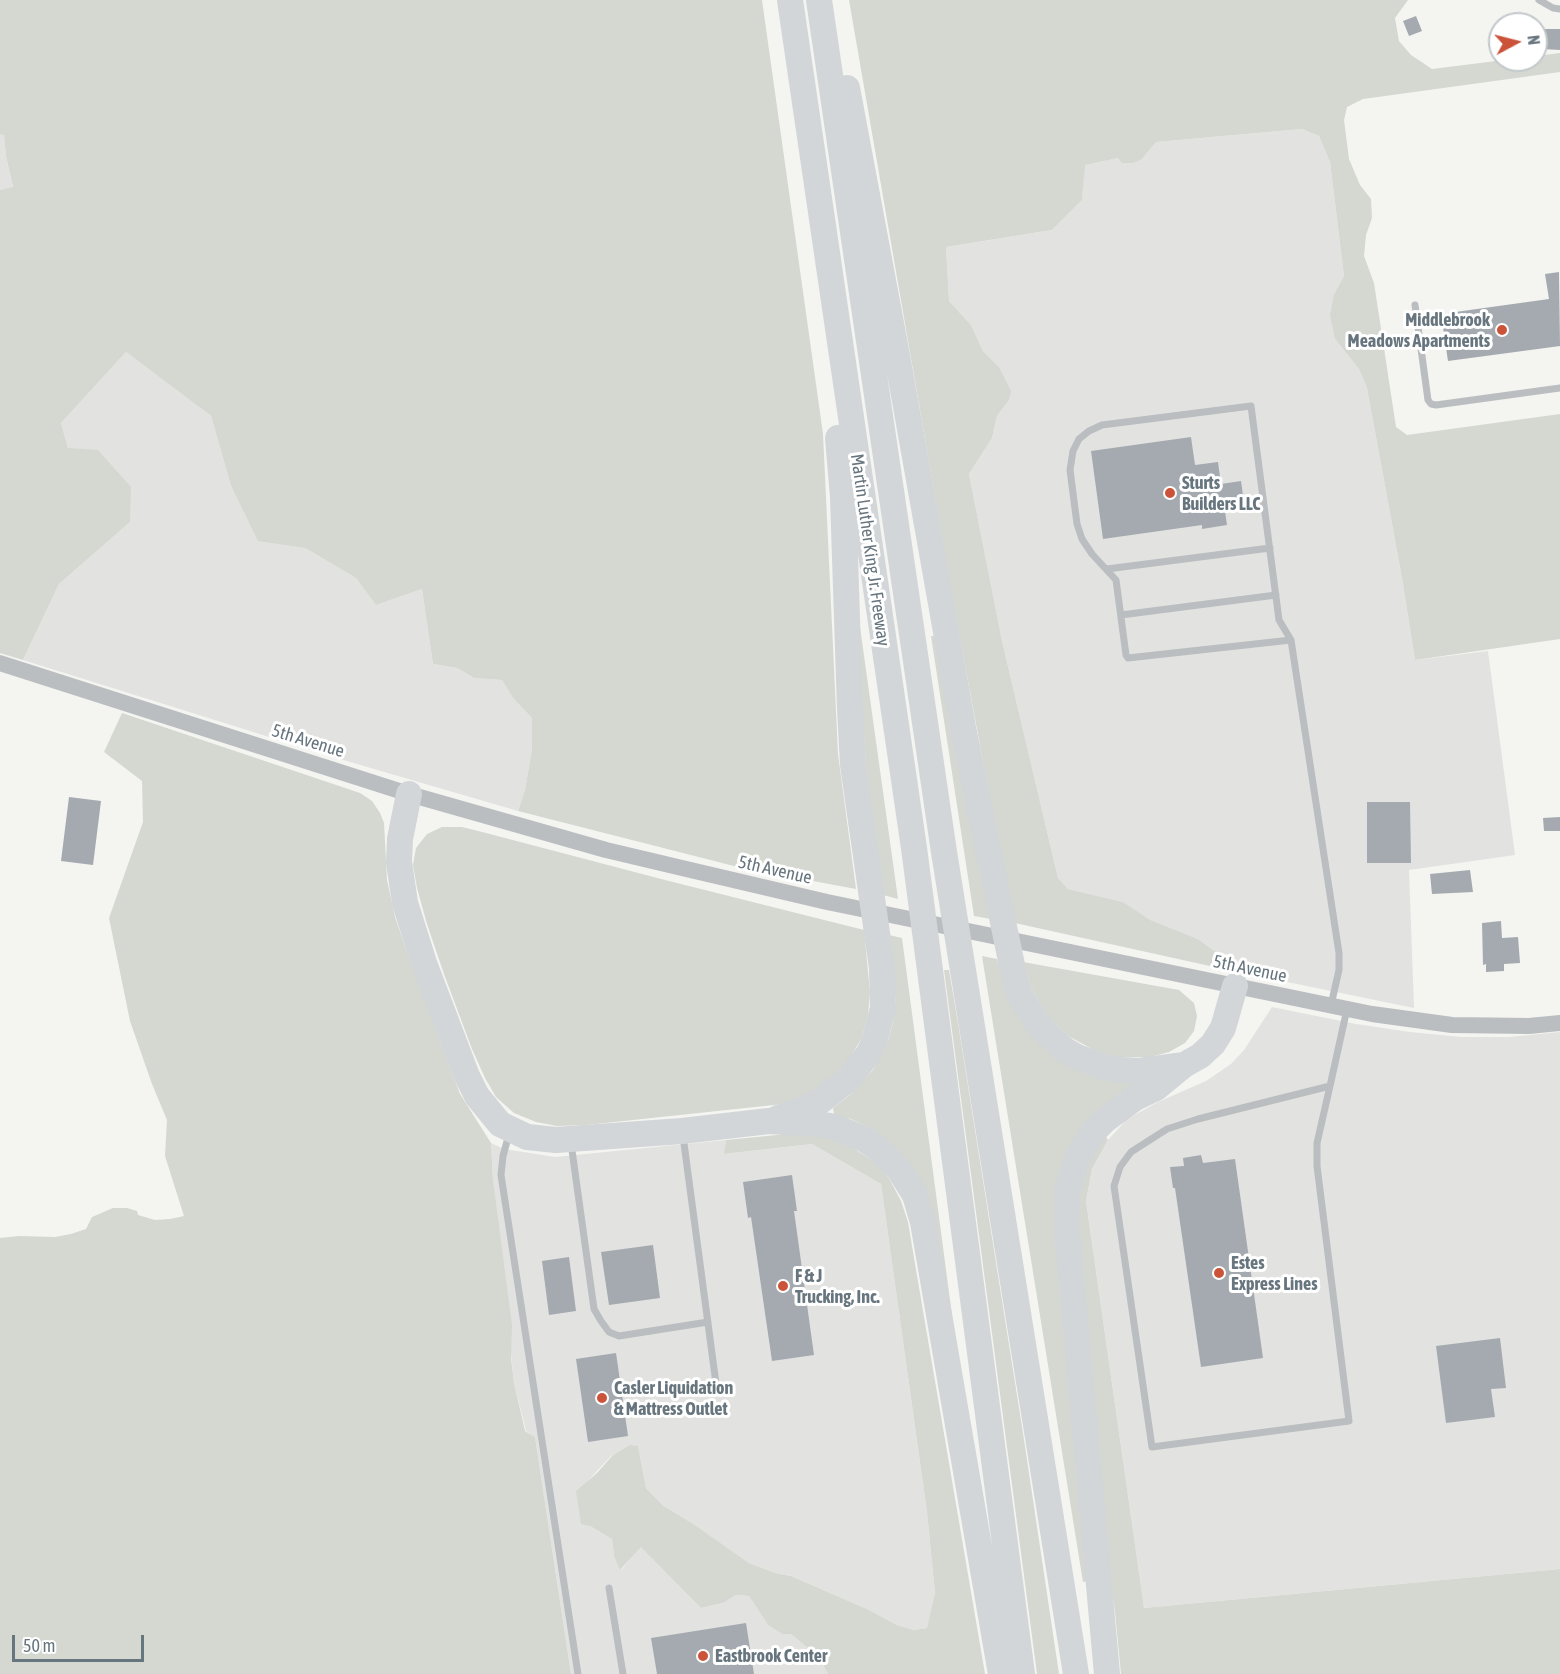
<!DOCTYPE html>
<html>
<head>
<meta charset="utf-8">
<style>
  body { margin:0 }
  #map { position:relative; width:1560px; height:1674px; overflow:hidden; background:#f4f4f1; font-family:"Asap Condensed",sans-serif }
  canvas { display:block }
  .north { position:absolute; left:1488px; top:12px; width:60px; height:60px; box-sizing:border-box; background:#fff; border:2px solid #c2c8cb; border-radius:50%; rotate:83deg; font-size:16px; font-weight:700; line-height:24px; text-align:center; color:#67757e }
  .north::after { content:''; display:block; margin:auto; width:21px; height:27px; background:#cb533a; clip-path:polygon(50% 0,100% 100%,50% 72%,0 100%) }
  .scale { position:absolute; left:12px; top:1635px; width:132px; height:27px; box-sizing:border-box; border:3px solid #67757e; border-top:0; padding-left:8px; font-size:18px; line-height:21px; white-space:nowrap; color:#67757e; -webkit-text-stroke:4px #fff; paint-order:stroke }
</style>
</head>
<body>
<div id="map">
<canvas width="1560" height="1674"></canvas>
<div class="north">N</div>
<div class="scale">50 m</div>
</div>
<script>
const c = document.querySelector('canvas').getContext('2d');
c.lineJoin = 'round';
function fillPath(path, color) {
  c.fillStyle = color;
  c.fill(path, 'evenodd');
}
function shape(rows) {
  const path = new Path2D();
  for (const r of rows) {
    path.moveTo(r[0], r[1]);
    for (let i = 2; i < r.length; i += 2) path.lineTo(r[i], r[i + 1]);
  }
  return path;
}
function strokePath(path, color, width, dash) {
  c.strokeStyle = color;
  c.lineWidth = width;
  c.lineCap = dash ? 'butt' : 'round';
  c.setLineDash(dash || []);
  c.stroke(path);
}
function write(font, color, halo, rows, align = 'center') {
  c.font = font + ' "Asap Condensed",sans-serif';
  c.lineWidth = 6;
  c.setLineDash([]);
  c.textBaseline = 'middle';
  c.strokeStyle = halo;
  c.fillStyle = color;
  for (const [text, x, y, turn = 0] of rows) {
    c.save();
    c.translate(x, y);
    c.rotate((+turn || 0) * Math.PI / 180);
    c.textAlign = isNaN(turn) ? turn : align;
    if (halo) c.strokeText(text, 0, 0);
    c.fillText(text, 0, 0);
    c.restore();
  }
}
fillPath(shape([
  [1302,129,1319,136,1330,162,1344,276,1334,294,1335,339,1359,369,1367,388,1402,578,1415,660,1488,651,1515,855,1409,870,1414,1008,1219,968,1220,955,1198,939,1149,920,1123,902,1068,889,1058,878,1002,641,969,474,992,438,997,416,1009,400,999,367,983,351,971,325,949,301,946,247,1052,230,1082,200,1084,165,1118,158,1142,159,1156,142],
  [0,134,4,134,6,156,13,188,0,190],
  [126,352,211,416,231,486,258,540,305,548,356,578,376,605,422,589,433,664,457,668,474,678,502,680,513,698,532,718,532,749,525,790,518,811,333,757,23,660,59,584,130,522,68,448,61,423],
  [1272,1007,1356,1024,1410,1032,1461,1037,1509,1037,1560,1032,1560,1569,1144,1608,1086,1201,1092,1169,1108,1140,1127,1119,1158,1102,1206,1081,1231,1064,1244,1050],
  [726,1140,725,1154,812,1144,881,1184,927,1512,935,1593,931,1613,927,1628,914,1630,897,1625,867,1609,791,1576,775,1573,749,1563,695,1525,663,1507,646,1488,638,1446,611,1456,584,1485,590,1526,612,1539,614,1556,621,1570,641,1546,701,1608,723,1603,736,1595,749,1596,768,1625,782,1634,791,1634,819,1657,828,1674,571,1674,535,1437,526,1431,514,1383,493,1180,491,1143,504,1149,555,1157]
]), '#e2e3e1');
fillPath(shape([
  [0,0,762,0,823,434,838,754,856,889,738,867,518,811,525,790,532,749,532,718,513,698,502,680,474,678,457,668,433,664,422,589,376,605,356,578,305,548,258,541,231,486,211,416,126,352,61,423,68,448,98,450,131,487,130,522,59,584,23,660,0,653,0,190,13,187,6,156,4,135,0,134],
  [849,0,1408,0,1395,18,1399,41,1411,55,1432,69,1504,60,1536,60,1536,56,1560,53,1560,72,1363,99,1347,107,1344,120,1349,159,1360,185,1371,199,1372,218,1366,235,1364,256,1374,283,1396,427,1407,435,1560,414,1560,639,1415,660,1402,578,1367,388,1359,369,1335,339,1330,315,1334,294,1344,276,1330,162,1319,136,1302,129,1156,142,1142,159,1133,163,1122,163,1118,158,1085,165,1082,200,1052,230,946,247,949,301,971,325,983,351,999,367,1011,391,1009,400,997,416,992,438,969,474,1002,641,1058,878,1068,889,1123,902,1150,920,1198,939,1220,955,1219,968,1015,923,984,767,952,595],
  [857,627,860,627,898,899,883,895,866,767],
  [931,636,936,636,991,919,974,916],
  [122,713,360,793,372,801,380,813,384,823,387,880,395,917,408,955,460,1094,491,1143,493,1180,512,1325,511,1358,514,1383,525,1431,535,1437,571,1674,0,1674,0,1238,19,1236,55,1237,71,1234,86,1229,92,1217,113,1208,127,1208,137,1211,138,1215,155,1220,170,1219,184,1216,165,1156,167,1120,152,1084,130,1021,109,918,143,822,142,781,104,752],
  [442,827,462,827,486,833,665,880,864,930,870,992,868,1015,862,1037,851,1057,834,1078,808,1097,783,1104,586,1125,557,1126,536,1122,514,1113,496,1097,485,1078,472,1049,444,974,427,924,417,888,413,865,416,848,427,834],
  [889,935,902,938,954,1330,934,1226,868,1127,851,1119,834,1115,833,1108,850,1095,873,1070,888,1041,893,1022,896,1003],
  [982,956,997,959,1009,995,1021,1019,1141,1080,1075,1139,1088,1581,1083,1582],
  [1023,962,1179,990,1194,1003,1197,1016,1194,1031,1185,1043,1169,1052,1150,1057,1114,1057,1094,1050,1070,1037,1048,1017,1031,988],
  [944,970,949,970,959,1029,1023,1433,1059,1674,1037,1674],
  [787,1134,810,1134,831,1138,853,1148,875,1162,890,1180,901,1201,908,1222,915,1264,985,1674,828,1674,819,1657,791,1634,782,1634,768,1625,749,1596,736,1595,723,1603,701,1608,641,1547,620,1570,614,1556,612,1539,590,1526,581,1524,576,1491,597,1473,612,1456,630,1445,638,1446,646,1488,663,1506,695,1525,749,1563,775,1573,791,1576,867,1609,897,1625,914,1630,927,1628,935,1593,927,1512,881,1184,812,1144,724,1154,726,1140],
  [1104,1134,1108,1140,1092,1169,1086,1201,1144,1608,1560,1569,1560,1674,1121,1674,1115,1612,1101,1513,1075,1220,1081,1174]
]), '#d4d8d1');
fillPath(shape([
  [1416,16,1422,31,1409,36,1403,21],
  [1542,29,1560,29,1560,50,1542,49],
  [1559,272,1560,346,1448,361,1441,314,1549,299,1545,274],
  [1191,437,1195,465,1218,462,1221,484,1241,481,1244,502,1224,504,1227,525,1202,529,1202,525,1103,539,1091,451],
  [69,797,101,801,93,865,61,861],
  [1367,802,1410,802,1411,863,1367,863],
  [1560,817,1560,831,1544,831,1543,818],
  [1470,870,1473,892,1432,894,1430,874],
  [1501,921,1502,938,1518,937,1520,963,1504,964,1504,971,1486,972,1486,964,1483,965,1482,923],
  [1201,1155,1203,1163,1235,1159,1263,1358,1201,1367,1175,1188,1173,1188,1170,1167,1184,1166,1183,1158],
  [792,1175,797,1211,794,1211,814,1355,772,1361,751,1217,748,1218,743,1182],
  [653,1245,660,1298,609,1305,601,1252],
  [569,1257,576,1311,549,1315,542,1261],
  [1500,1338,1506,1388,1491,1389,1495,1417,1446,1423,1436,1346],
  [616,1353,628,1436,588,1442,576,1359],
  [746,1623,754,1674,657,1674,651,1638]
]), '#a4aaaf');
strokePath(shape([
  [1539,0,1553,8,1560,9],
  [1415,305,1428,400,1431,404,1436,405,1560,388],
  [1107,569,1270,548],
  [1121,615,1276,595],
  [1291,640,1128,658,1126,655,1116,580,1092,554,1082,539,1077,524,1070,470,1073,451,1079,439,1089,431,1102,425,1251,406,1279,620,1291,640,1339,953,1339,970,1331,1005],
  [1330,1086,1198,1119,1167,1129,1131,1152,1120,1167,1114,1186,1152,1447,1349,1421,1317,1166,1317,1143,1330,1086,1347,1009],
  [509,1134,503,1156,501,1175,578,1674],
  [683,1136,717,1391],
  [571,1143,594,1309,601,1321,609,1332,619,1336,708,1322],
  [609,1588,623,1674]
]), '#babec0', 7);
strokePath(shape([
  [0,663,409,794,606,850,682,868,827,902,1372,1014,1452,1025,1529,1026,1560,1023]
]), '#babec0', 16);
strokePath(shape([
  [790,0,914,848,1022,1674],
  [819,0,944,852,1076,1674],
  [847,88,896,350,964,733,1015,980,1020,995,1039,1026,1065,1050,1077,1057,1107,1068,1123,1070,1139,1071,1184,1065],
  [409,794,400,839,399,862,405,903,424,963,467,1076,477,1096,500,1124,527,1137,556,1140,682,1131,769,1121,819,1124,835,1127,864,1139,880,1150,900,1171,915,1195,923,1222,1001,1674],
  [778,1118,806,1108,822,1100,850,1078,869,1053,875,1039,883,1008,882,968,853,765,850,709,843,497,838,438],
  [1107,1674,1067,1231,1067,1191,1078,1156,1093,1132,1105,1120,1135,1098,1156,1088,1184,1065,1200,1056,1213,1044,1223,1028,1235,986]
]), '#d2d6d9', 26);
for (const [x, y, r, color] of [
  [1502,330,6,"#cb533a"],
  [1170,493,6,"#cb533a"],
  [1219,1273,6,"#cb533a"],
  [783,1286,6,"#cb533a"],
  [602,1398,6,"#cb533a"],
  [703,1656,6,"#cb533a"]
]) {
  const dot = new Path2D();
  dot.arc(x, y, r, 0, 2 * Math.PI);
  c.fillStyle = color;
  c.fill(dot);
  strokePath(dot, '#fff', 2);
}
write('bold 18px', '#67757e', '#fff', [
  ["Middlebrook",1490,320,"right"],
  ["Meadows Apartments",1490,341,"right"],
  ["Sturts",1182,483],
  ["Builders LLC",1182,504],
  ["Estes",1231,1263],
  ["Express Lines",1231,1284],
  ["F & J",795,1276],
  ["Trucking, Inc.",795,1297],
  ["Casler Liquidation",614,1388],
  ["& Mattress Outlet",614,1409],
  ["Eastbrook Center",715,1656]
], 'left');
write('18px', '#67757e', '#fff', [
  ["Martin Luther King Jr. Freeway",870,550,82],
  ["5th Avenue",308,741,17],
  ["5th Avenue",775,870,13],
  ["5th Avenue",1250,969,12]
]);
</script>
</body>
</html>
